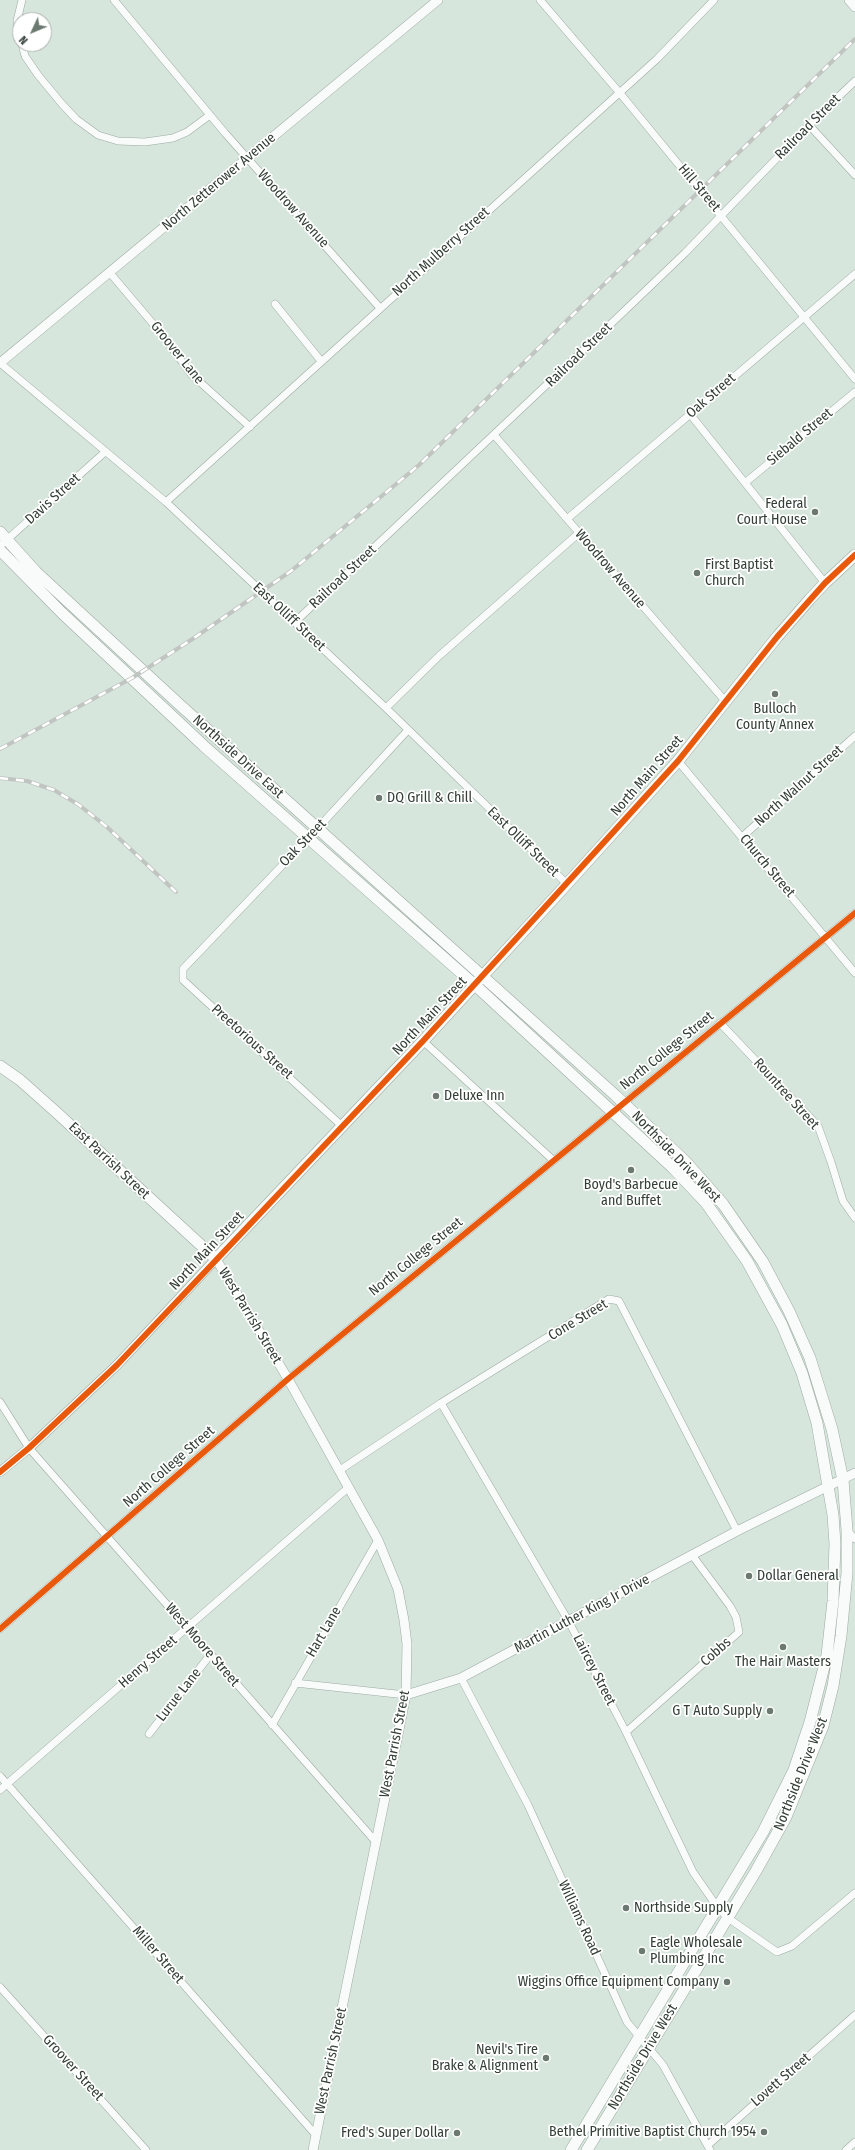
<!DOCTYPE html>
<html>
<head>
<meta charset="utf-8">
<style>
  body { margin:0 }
  #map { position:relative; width:855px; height:2150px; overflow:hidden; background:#d6e6dc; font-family:"Fira Sans Condensed",sans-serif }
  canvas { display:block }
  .north { position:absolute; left:12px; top:12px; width:40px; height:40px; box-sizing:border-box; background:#fff; border:1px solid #adb2af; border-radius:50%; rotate:226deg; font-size:11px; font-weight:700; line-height:16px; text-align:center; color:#323e36 }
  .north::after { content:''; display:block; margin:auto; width:14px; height:18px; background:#6b7970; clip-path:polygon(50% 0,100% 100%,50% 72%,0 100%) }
</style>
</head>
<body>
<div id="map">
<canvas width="855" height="2150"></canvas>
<div class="north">N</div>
</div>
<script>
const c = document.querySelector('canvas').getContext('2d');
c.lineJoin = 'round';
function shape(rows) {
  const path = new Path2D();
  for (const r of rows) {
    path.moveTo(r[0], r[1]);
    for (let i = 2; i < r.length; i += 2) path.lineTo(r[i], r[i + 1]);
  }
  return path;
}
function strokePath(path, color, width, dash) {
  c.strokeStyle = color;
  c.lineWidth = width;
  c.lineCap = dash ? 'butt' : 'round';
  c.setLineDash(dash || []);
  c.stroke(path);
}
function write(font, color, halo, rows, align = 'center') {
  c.font = font + ' "Fira Sans Condensed",sans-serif';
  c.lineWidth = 3.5;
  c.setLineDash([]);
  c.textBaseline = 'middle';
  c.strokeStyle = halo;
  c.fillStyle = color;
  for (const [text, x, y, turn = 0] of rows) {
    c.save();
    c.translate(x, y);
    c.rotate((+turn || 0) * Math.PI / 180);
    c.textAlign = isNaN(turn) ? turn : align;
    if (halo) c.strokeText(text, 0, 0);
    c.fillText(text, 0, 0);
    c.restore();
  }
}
const street = shape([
  [114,0,225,133,380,308],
  [540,0,619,92,855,379],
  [20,39,17,21,22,0],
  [22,44,25,56,38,75,62,104,76,119,98,135,118,141,145,142,173,138,187,132,210,115],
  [809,125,855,175],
  [110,273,160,332,192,375,250,427],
  [275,304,321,361],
  [0,363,166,502,386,708,567,884],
  [690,414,825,583],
  [495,436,726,702],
  [746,482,855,392],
  [166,502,657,59,714,0],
  [567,519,855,274],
  [0,546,105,452],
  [295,622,594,340,685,253,809,125,855,81],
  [386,708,439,656,579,533],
  [678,761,855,973],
  [742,837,855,736],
  [720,1023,818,1126,831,1162,843,1201,855,1218],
  [423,1041,553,1160],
  [342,1126,183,980,183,969,317,829,408,730],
  [0,1402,29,1448,376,1842],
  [441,1403,569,1622,626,1732,693,1872,718,1908,728,1918,777,1952,792,1946,855,1893],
  [340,1470,441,1403,609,1299,619,1301,737,1531],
  [847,1530,855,1539],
  [0,1629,288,1379,855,913],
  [461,1678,528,1805,627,2022,663,2065,710,2150],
  [295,1683,406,1695],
  [272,1725,378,1540],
  [626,1732,739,1632,736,1617,730,1606,692,1555],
  [149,1734,210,1655],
  [0,1776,315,2134],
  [0,1790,349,1487],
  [0,1987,146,2150],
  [708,2145,855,2015],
  [846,2150,855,2142]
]);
const secondary = shape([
  [849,0,855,7],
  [0,363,438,0],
  [0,1472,29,1448,117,1365,216,1259,288,1379,378,1540,398,1589,404,1620,407,1644,406,1695,313,2150],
  [406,1695,461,1678,737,1531,855,1473]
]);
const primary = shape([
  [0,532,36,572,180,705,615,1095,685,1161,723,1204,763,1262,789,1311,810,1358,832,1429,843,1480,847,1530,847,1573,841,1636,833,1686,823,1726,786,1817,756,1871,587,2150],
  [0,550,62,613,204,746,475,985,672,1167,706,1203,747,1261,782,1325,802,1373,817,1423,833,1515,835,1544,833,1601,827,1655,810,1722,794,1770,763,1832,571,2150],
  [0,1066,20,1080,56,1112,216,1259,423,1041,567,884,678,761,777,637,810,599,825,583,855,555]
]);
strokePath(street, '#9daaa2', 8);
strokePath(secondary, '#9daaa2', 10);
strokePath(primary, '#9daaa2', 12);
strokePath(street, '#f9fbfa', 7);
strokePath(secondary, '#f9fbfa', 9);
strokePath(primary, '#f9fbfa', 11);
const rail = shape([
  [0,749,132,678,194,638,291,571,395,485,419,465,855,39],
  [0,778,27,781,54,790,79,805,107,827,176,892]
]);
strokePath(rail, '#c1c5c2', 4);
strokePath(rail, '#fff', 2.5, [8]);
strokePath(shape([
  [0,1472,29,1448,117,1365,423,1041,678,761,777,637,825,583,855,555],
  [0,1629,288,1379,855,913]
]), '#e8590c', 6);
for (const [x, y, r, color] of [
  [815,512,4,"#6b7970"],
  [697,573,4,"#6b7970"],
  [775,694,4,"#6b7970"],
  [379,798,4,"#6b7970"],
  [436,1096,4,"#6b7970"],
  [631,1170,4,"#6b7970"],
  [749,1576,4,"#6b7970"],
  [783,1647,4,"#6b7970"],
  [770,1711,4,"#6b7970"],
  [626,1908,4,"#6b7970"],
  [642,1951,4,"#6b7970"],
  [727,1982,4,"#6b7970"],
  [546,2058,4,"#6b7970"],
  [764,2132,4,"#6b7970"],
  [457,2133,4,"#6b7970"]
]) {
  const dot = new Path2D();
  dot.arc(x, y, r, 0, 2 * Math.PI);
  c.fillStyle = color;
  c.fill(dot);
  strokePath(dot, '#fff', 1.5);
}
write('14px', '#323e36', '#fff', [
  ["Railroad Street",808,127,-45],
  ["North Zetterower Avenue",219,182,-40],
  ["Hill Street",699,188,50],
  ["Woodrow Avenue",293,209,48],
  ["North Mulberry Street",441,252,-42],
  ["Groover Lane",177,353,51],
  ["Railroad Street",579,355,-44],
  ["Oak Street",711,396,-41],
  ["Siebald Street",800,437,-40],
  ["Davis Street",53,499,-42],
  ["Woodrow Avenue",610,569,49],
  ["Railroad Street",343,577,-43],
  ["East Olliff Street",289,617,43],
  ["Northside Drive East",238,757,42],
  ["North Main Street",647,776,-49],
  ["North Walnut Street",799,786,-42],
  ["East Olliff Street",523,842,44],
  ["Oak Street",303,843,-46],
  ["Church Street",767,866,50],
  ["North Main Street",430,1016,-47],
  ["Preetorious Street",252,1042,42],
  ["North College Street",667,1051,-39],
  ["Rountree Street",786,1094,48],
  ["Northside Drive West",676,1157,46],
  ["East Parrish Street",109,1161,43],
  ["North Main Street",207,1251,-47],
  ["North College Street",416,1257,-39],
  ["West Parrish Street",250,1316,59],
  ["Cone Street",578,1320,-31],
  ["North College Street",169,1467,-41],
  ["Martin Luther King Jr Drive",582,1614,-28],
  ["Hart Lane",324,1632,-60],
  ["West Moore Street",202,1645,49],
  ["Cobbs",716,1652,-42],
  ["Henry Street",148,1662,-41],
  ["Laircey Street",594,1670,63],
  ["Lurue Lane",179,1695,-52],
  ["West Parrish Street",395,1744,-79],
  ["Northside Drive West",801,1774,-68],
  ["Williams Road",579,1918,65],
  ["Miller Street",158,1955,49],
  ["Northside Drive West",643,2057,-59],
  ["West Parrish Street",331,2061,-78],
  ["Groover Street",73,2068,48],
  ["Lovett Street",781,2080,-41]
]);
write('14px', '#323e36', '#fff', [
  ["Federal",807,504],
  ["Court House",807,520],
  ["First Baptist",705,565,"left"],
  ["Church",705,581,"left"],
  ["Bulloch",775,709,"center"],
  ["County Annex",775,725,"center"],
  ["DQ Grill & Chill",387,798,"left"],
  ["Deluxe Inn",444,1096,"left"],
  ["Boyd's Barbecue",631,1185,"center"],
  ["and Buffet",631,1201,"center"],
  ["Dollar General",757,1576,"left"],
  ["The Hair Masters",783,1662,"center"],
  ["G T Auto Supply",762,1711],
  ["Northside Supply",634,1908,"left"],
  ["Eagle Wholesale",650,1943,"left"],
  ["Plumbing Inc",650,1959,"left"],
  ["Wiggins Office Equipment Company",719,1982],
  ["Nevil's Tire",538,2050],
  ["Brake & Alignment",538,2066],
  ["Bethel Primitive Baptist Church 1954",756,2132],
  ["Fred's Super Dollar",449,2133]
], 'right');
</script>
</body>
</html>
